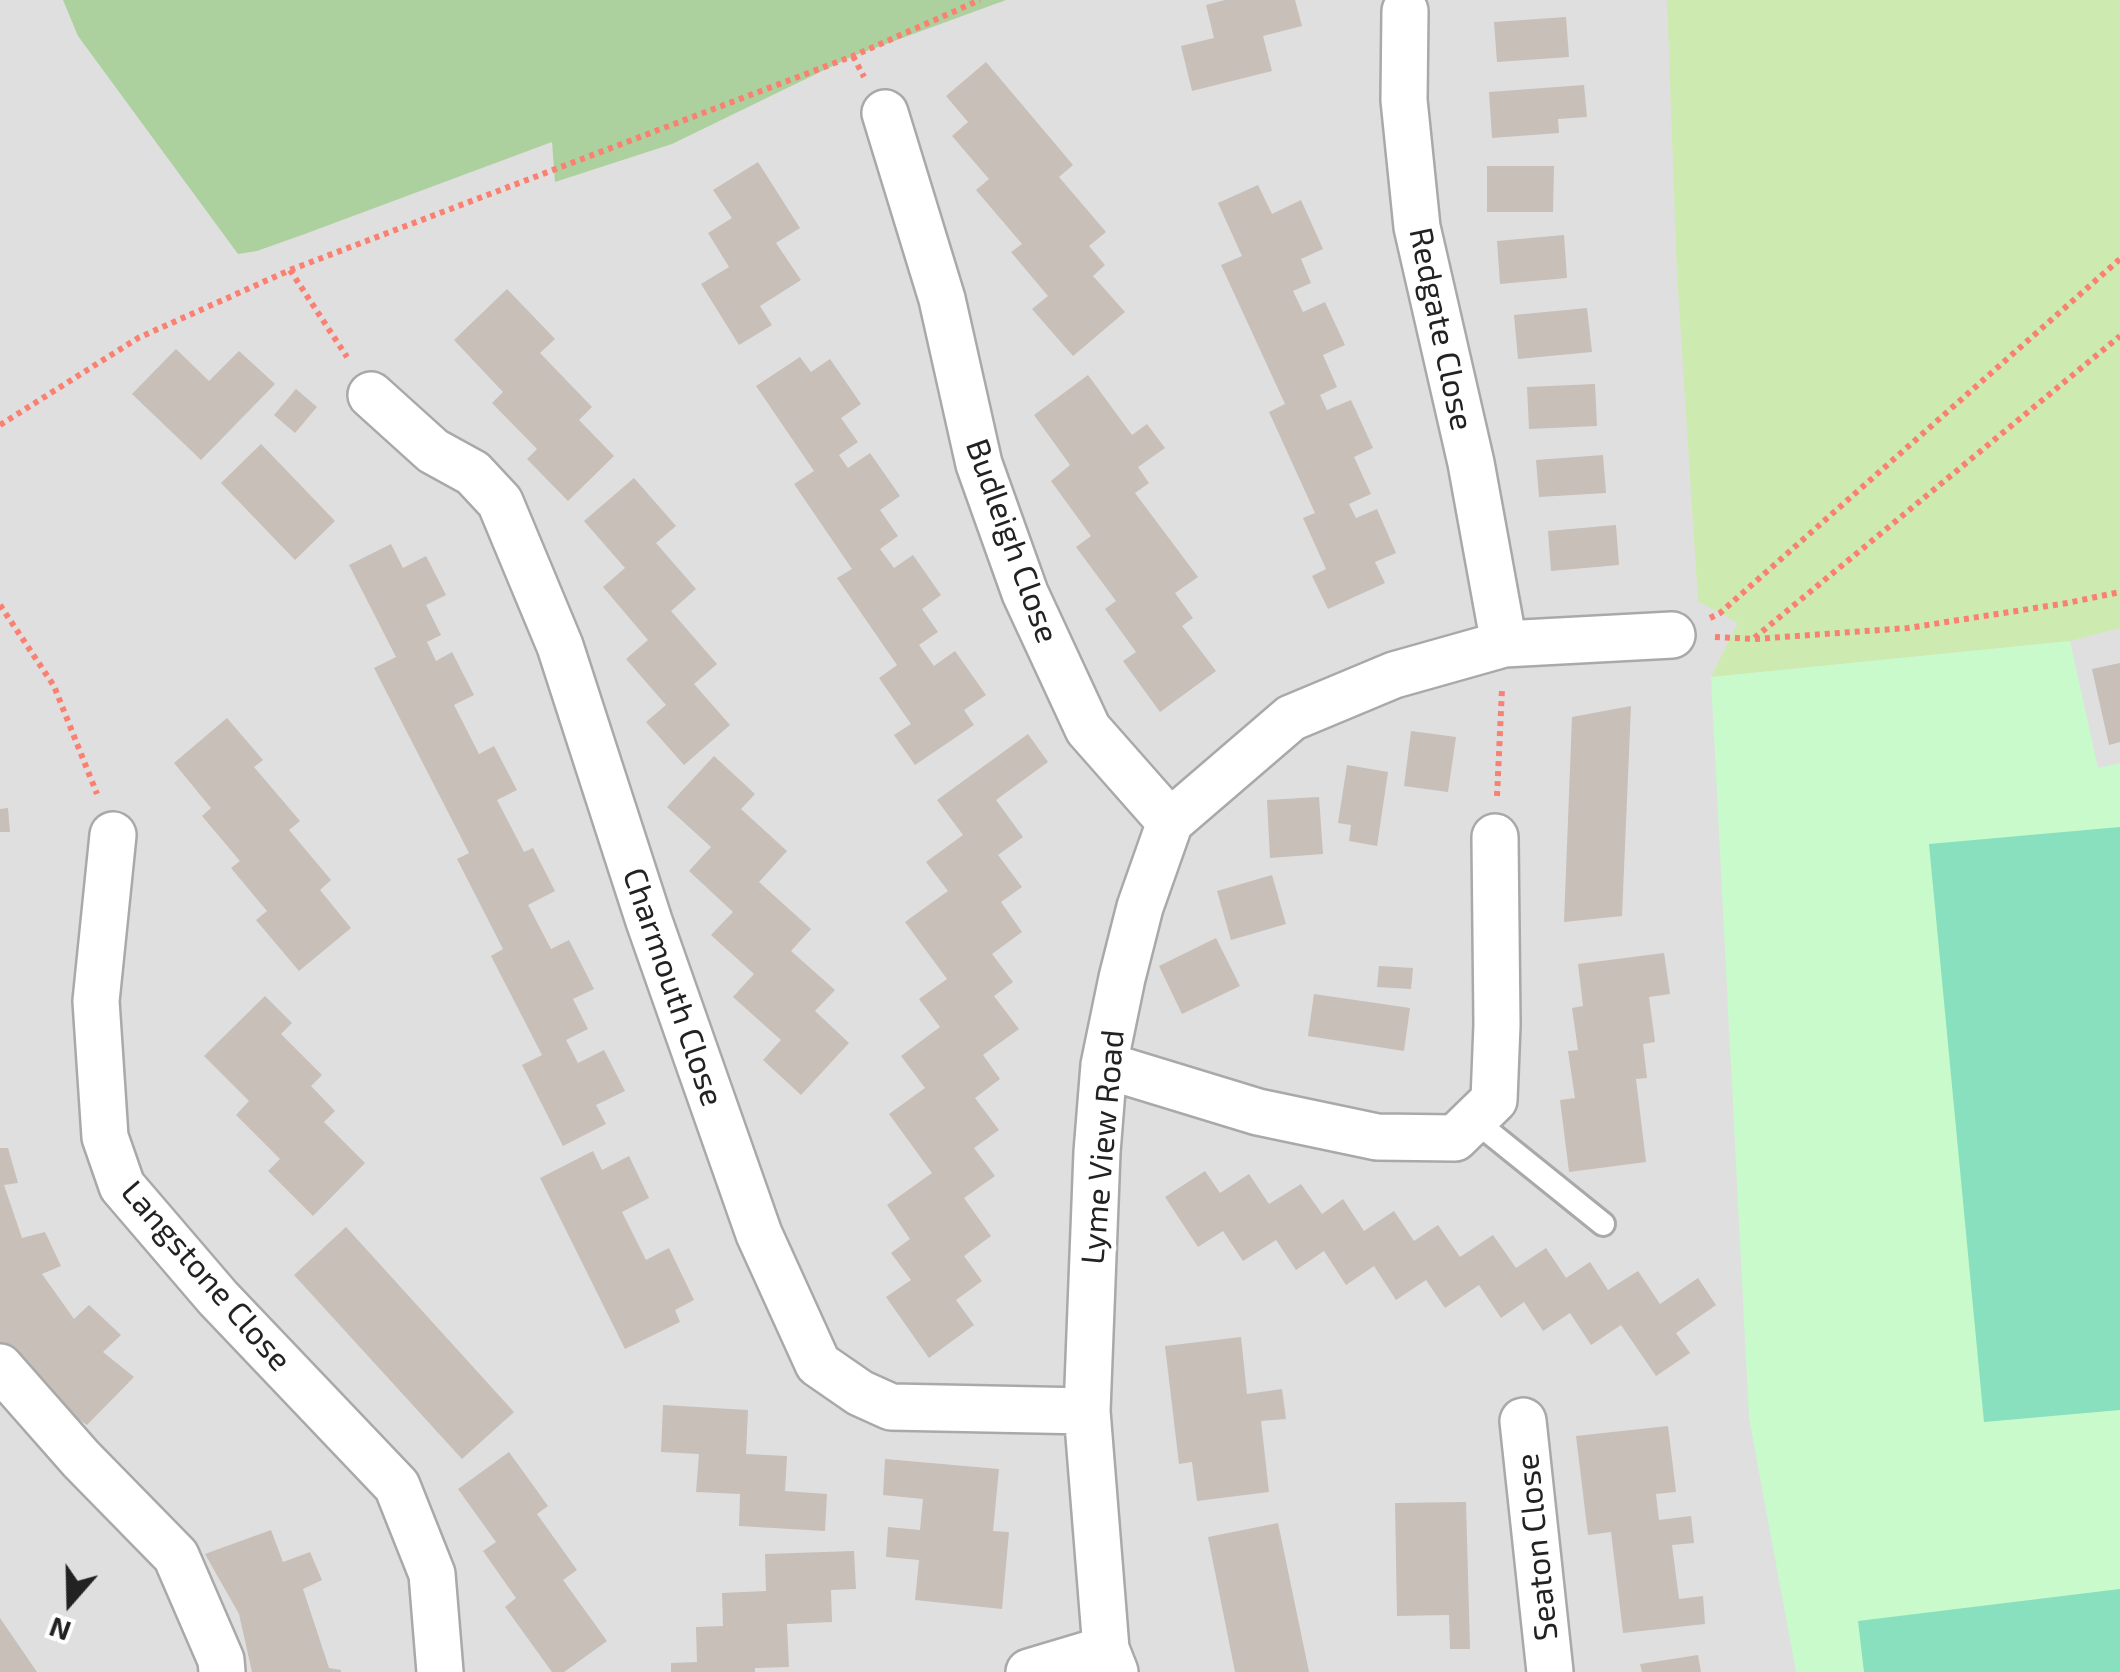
<!DOCTYPE html>
<html>
<head>
<meta charset="utf-8">
<style>
  body { margin:0 }
  #map { position:relative; width:2120px; height:1672px; overflow:hidden; background:#f2efe9; font-family:"Exo 2",sans-serif }
  canvas { display:block }
  .north { position:absolute; left:20px; top:1552px; width:100px; height:100px; -webkit-text-stroke:8px #fff; paint-order:stroke; rotate:200deg; font-size:28px; font-weight:700; line-height:40px; text-align:center; color:#222 }
  .north::after { content:''; display:block; margin:auto; width:35px; height:45px; background:#222; clip-path:polygon(50% 0,100% 100%,50% 72%,0 100%) }
</style>
</head>
<body>
<div id="map">
<canvas width="2120" height="1672"></canvas>
<div class="north">N</div>
</div>
<script>
const c = document.querySelector('canvas').getContext('2d');
c.lineJoin = 'round';
function fillPath(path, color) {
  c.fillStyle = color;
  c.fill(path, 'evenodd');
}
function shape(rows) {
  const path = new Path2D();
  for (const r of rows) {
    path.moveTo(r[0], r[1]);
    for (let i = 2; i < r.length; i += 2) path.lineTo(r[i], r[i + 1]);
  }
  return path;
}
function strokePath(path, color, width, dash) {
  c.strokeStyle = color;
  c.lineWidth = width;
  c.lineCap = dash ? 'butt' : 'round';
  c.setLineDash(dash || []);
  c.stroke(path);
}
function write(font, color, halo, rows, align = 'center') {
  c.font = font + ' "Exo 2",sans-serif';
  c.lineWidth = 10;
  c.setLineDash([]);
  c.textBaseline = 'middle';
  c.strokeStyle = halo;
  c.fillStyle = color;
  for (const [text, x, y, turn = 0] of rows) {
    c.save();
    c.translate(x, y);
    c.rotate((+turn || 0) * Math.PI / 180);
    c.textAlign = isNaN(turn) ? turn : align;
    if (halo) c.strokeText(text, 0, 0);
    c.fillText(text, 0, 0);
    c.restore();
  }
}
fillPath(shape([
  [0,0,2120,0,2120,1672,0,1672]
]), '#e0dfdf');
fillPath(shape([
  [1667,0,2120,0,2120,628,2070,641,1711,677,1738,623,1698,601,1677,274]
]), '#cdebb0');
fillPath(shape([
  [63,0,1006,0,853,56,672,144,555,182,552,142,302,235,257,251,238,254,78,36]
]), '#add19e');
fillPath(shape([
  [2070,641,2098,768,2120,763,2120,1672,1796,1672,1749,1418,1711,677]
]), '#c8facc');
fillPath(shape([
  [2120,827,2120,1410,1984,1422,1929,844],
  [2120,1589,2120,1672,1864,1672,1858,1621]
]), '#88e0be');
fillPath(shape([
  [1225,0,1295,0,1302,26,1263,36,1272,71,1192,91,1181,46,1214,38,1206,5],
  [1566,17,1569,57,1497,62,1494,22],
  [986,62,1073,165,1059,177,1106,232,1089,246,1105,265,1093,276,1125,312,1073,356,1032,309,1048,296,1011,252,1022,244,976,190,989,179,952,136,968,122,946,96],
  [1584,85,1587,117,1558,119,1559,133,1492,138,1489,92],
  [758,162,800,228,776,243,801,280,760,306,772,325,739,345,701,284,729,267,708,233,732,218,713,190],
  [1487,166,1554,166,1553,212,1487,212],
  [1258,185,1272,214,1301,200,1323,249,1301,259,1311,283,1293,291,1303,312,1325,302,1345,345,1323,355,1337,387,1320,395,1327,410,1351,400,1373,448,1354,457,1371,494,1349,504,1356,518,1377,509,1396,553,1375,562,1385,583,1328,609,1312,576,1326,569,1303,518,1315,513,1269,412,1285,404,1221,265,1242,256,1218,203],
  [1564,235,1567,278,1500,284,1497,241],
  [507,289,555,339,540,353,592,407,579,420,614,456,568,501,527,459,537,449,492,403,503,392,454,340],
  [1587,308,1592,352,1518,359,1514,315],
  [176,349,209,381,239,351,275,384,201,460,132,394],
  [800,357,811,372,830,359,861,404,841,418,858,442,839,455,848,468,870,453,900,496,880,510,898,536,880,549,894,568,913,555,941,595,922,609,938,632,919,645,934,666,955,651,986,695,964,710,974,725,915,765,894,735,911,724,879,678,897,665,837,578,852,569,794,484,814,471,756,386],
  [1088,375,1132,435,1147,424,1165,448,1138,467,1149,483,1135,493,1198,577,1175,593,1193,618,1182,626,1216,671,1160,712,1123,661,1136,652,1105,609,1116,601,1076,547,1091,536,1051,481,1070,465,1034,415],
  [1595,384,1597,426,1529,429,1527,387],
  [296,389,317,407,295,433,274,415],
  [261,444,335,521,295,560,221,483],
  [1603,455,1606,493,1539,497,1536,460],
  [634,478,676,526,656,543,696,589,671,611,717,664,694,684,730,725,684,765,646,722,666,705,626,659,648,640,603,587,625,568,584,521],
  [1616,525,1619,565,1551,571,1548,531],
  [391,544,403,568,426,556,446,595,426,605,441,635,427,642,436,661,452,652,474,695,454,705,479,754,494,746,517,790,497,800,524,852,533,848,555,891,528,905,551,949,569,940,594,989,573,999,588,1029,566,1040,578,1063,604,1050,625,1091,596,1105,606,1124,563,1146,522,1065,542,1055,491,956,503,949,457,859,469,853,374,668,396,657,349,565],
  [2120,663,2120,742,2109,745,2092,669],
  [1631,706,1622,916,1564,922,1572,717],
  [227,718,263,760,254,767,300,821,289,830,331,880,320,890,351,928,299,971,256,920,267,911,231,868,240,861,202,816,211,808,174,763],
  [1411,731,1456,737,1448,792,1404,786],
  [1028,734,1048,762,996,800,1023,837,998,855,1022,887,1001,902,1022,932,992,954,1013,982,994,996,1019,1029,983,1055,1000,1079,975,1098,999,1130,974,1148,995,1176,964,1198,991,1236,964,1256,982,1281,956,1300,974,1325,929,1358,886,1297,911,1280,891,1253,910,1239,887,1205,932,1173,889,1114,925,1088,901,1056,940,1027,919,999,947,979,905,922,948,891,926,862,963,835,937,800],
  [714,756,755,794,741,809,787,851,759,882,811,929,791,951,835,990,815,1011,849,1043,801,1095,763,1060,781,1040,733,997,754,974,711,935,733,912,689,871,711,847,667,807],
  [1347,765,1388,772,1377,846,1349,841,1351,825,1338,823],
  [1319,797,1323,854,1270,858,1267,800],
  [8,808,10,832,0,832,0,809],
  [1272,875,1286,924,1231,940,1217,891],
  [1216,938,1240,986,1182,1014,1159,966],
  [1664,953,1670,994,1649,997,1655,1042,1643,1044,1647,1078,1636,1079,1646,1162,1569,1172,1560,1100,1575,1098,1568,1051,1578,1050,1572,1008,1583,1006,1578,964],
  [1379,966,1413,968,1411,989,1377,987],
  [1314,994,1410,1008,1404,1051,1308,1036],
  [265,996,292,1023,281,1034,322,1075,311,1086,335,1111,324,1122,365,1163,313,1216,268,1171,280,1159,236,1115,249,1101,204,1056],
  [0,1148,8,1148,18,1183,4,1185,22,1238,45,1232,61,1266,42,1274,74,1319,89,1305,121,1335,103,1352,134,1377,87,1425,47,1399,0,1343],
  [593,1151,602,1170,629,1156,649,1198,622,1212,646,1260,669,1248,694,1300,675,1310,680,1322,625,1349,540,1178],
  [1205,1171,1220,1193,1249,1174,1269,1204,1301,1184,1322,1214,1343,1199,1364,1231,1394,1211,1414,1241,1438,1225,1460,1257,1493,1235,1516,1268,1546,1248,1566,1278,1590,1262,1608,1290,1638,1271,1660,1304,1698,1278,1716,1305,1676,1333,1690,1353,1656,1376,1621,1325,1591,1345,1570,1313,1543,1331,1524,1302,1501,1318,1479,1285,1445,1308,1426,1280,1396,1300,1374,1266,1346,1285,1324,1251,1296,1270,1276,1240,1243,1261,1223,1231,1198,1247,1165,1197],
  [346,1227,514,1412,462,1459,294,1275],
  [1241,1337,1247,1394,1282,1389,1286,1419,1261,1421,1269,1492,1197,1501,1192,1462,1179,1464,1165,1346],
  [663,1405,748,1410,746,1454,787,1456,785,1491,827,1494,825,1531,739,1526,740,1494,696,1492,699,1454,661,1452],
  [1668,1426,1676,1492,1656,1494,1659,1520,1691,1516,1694,1543,1672,1545,1679,1599,1703,1596,1705,1624,1623,1633,1611,1532,1588,1535,1576,1436],
  [509,1452,548,1506,537,1514,577,1570,563,1580,607,1641,564,1672,552,1672,505,1607,516,1598,483,1551,496,1542,458,1489],
  [885,1459,999,1469,993,1531,1009,1532,1002,1609,915,1600,919,1560,886,1557,888,1527,920,1530,923,1499,883,1495],
  [1466,1502,1470,1649,1450,1649,1449,1615,1397,1616,1395,1503],
  [1278,1523,1309,1672,1235,1672,1208,1537],
  [271,1530,283,1562,310,1552,322,1580,303,1589,329,1668,341,1670,341,1672,252,1672,239,1614,205,1554],
  [854,1551,856,1589,831,1590,832,1622,787,1624,789,1667,755,1668,755,1672,671,1672,671,1663,697,1662,696,1627,723,1626,722,1593,766,1591,765,1554],
  [0,1618,37,1672,0,1672],
  [1698,1655,1701,1672,1642,1672,1640,1664]
]), '#c7bfb8');
const lane = shape([
  [1474,1120,1603,1224]
]);
const street = shape([
  [1405,11,1404,100,1417,227,1471,463,1504,644],
  [885,113,942,299,979,464,1025,593,1088,729,1170,822],
  [371,395,433,451,473,473,500,502,560,646,649,921,759,1234,818,1364,860,1393,891,1407,1087,1411],
  [113,835,96,1001,105,1137,122,1186,218,1298,397,1486,432,1574,440,1672],
  [1104,1065,1258,1112,1377,1137,1455,1138,1494,1100,1497,1025,1495,837],
  [0,1367,81,1459,176,1556,221,1660,222,1672],
  [1523,1421,1550,1672],
  [1029,1672,1106,1649],
  [1115,1672,1106,1649,1087,1411,1097,1152,1104,1065,1122,978,1140,907,1170,822,1291,718,1394,675,1504,644,1672,635]
]);
strokePath(lane, '#a9a9a9', 28);
strokePath(street, '#a9a9a9', 50);
strokePath(shape([
  [853,56,864,77],
  [290,270,347,357],
  [0,425,138,338,290,270,853,56,980,0],
  [0,605,54,686,97,794],
  [1710,618,1720,613,2120,259],
  [1715,637,1753,639,2120,336],
  [1755,639,1908,628,2067,603,2120,592],
  [1497,796,1502,689]
]), '#fa8072', 6, [5, 5]);
strokePath(lane, '#fff', 22);
strokePath(street, '#fff', 45);
write('32px', '#222', '#fff', [
  ["Redgate Close",1441,329,78],
  ["Budleigh Close",1012,541,70],
  ["Charmouth Close",673,987,71],
  ["Lyme View Road",1103,1147,-85],
  ["Langstone Close",206,1276,49],
  ["Seaton Close",1537,1547,-96]
]);
</script>
</body>
</html>
